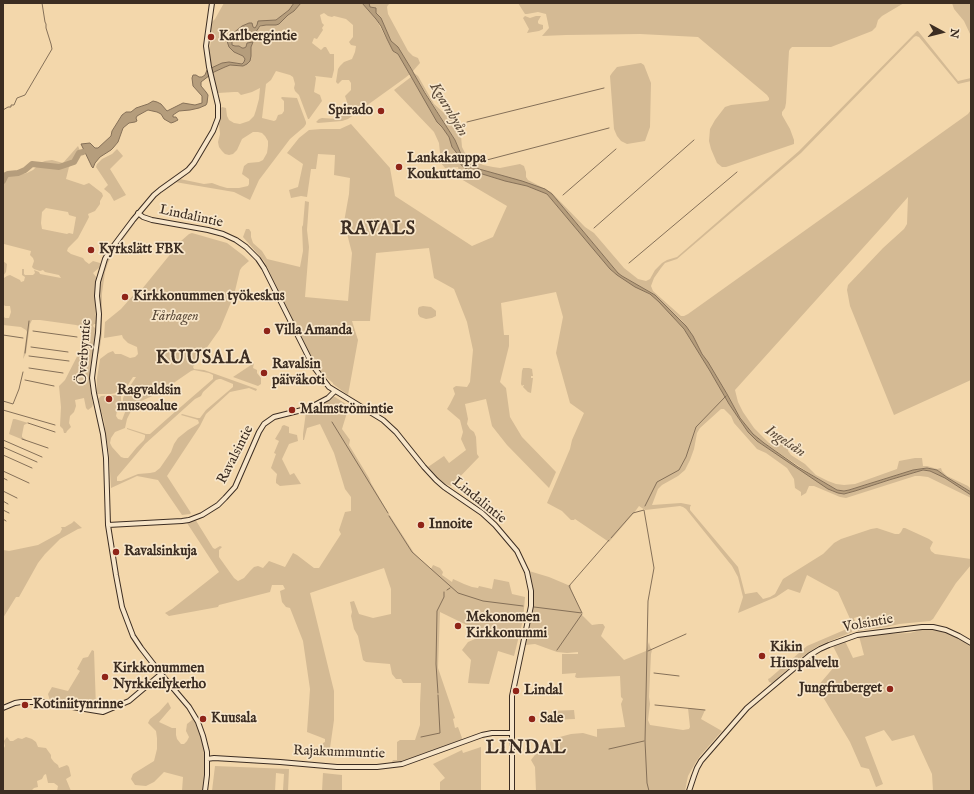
<!DOCTYPE html>
<html>
<head>
<meta charset="utf-8">
<style>
  body { margin:0 }
  #map { position:relative; width:974px; height:794px; overflow:hidden; background:#f3d7ab; font-family:"IM FELL English",serif }
  canvas { display:block }
  .frame { position:absolute; inset:0; border:4px solid #3c2d22; pointer-events:none }
  .north { position:absolute; left:922px; top:12px; width:40px; height:40px; -webkit-text-stroke:3px #f7e5c8; paint-order:stroke; rotate:97deg; font-size:11px; font-weight:700; line-height:16px; text-align:center; color:#3c2d22 }
  .north::after { content:''; display:block; margin:auto; width:14px; height:18px; background:#3c2d22; clip-path:polygon(50% 0,100% 100%,50% 72%,0 100%) }
</style>
</head>
<body>
<div id="map">
<canvas width="974" height="794"></canvas>
<div class="frame"></div>
<div class="north">N</div>
</div>
<script>
const c = document.querySelector('canvas').getContext('2d');
c.lineJoin = 'round';
function fillPath(path, color) {
  c.fillStyle = color;
  c.fill(path, 'evenodd');
}
function shape(rows) {
  const path = new Path2D();
  for (const r of rows) {
    path.moveTo(r[0], r[1]);
    for (let i = 2; i < r.length; i += 2) path.lineTo(r[i], r[i + 1]);
  }
  return path;
}
function strokePath(path, color, width, dash) {
  c.strokeStyle = color;
  c.lineWidth = width;
  c.lineCap = dash ? 'butt' : 'round';
  c.setLineDash(dash || []);
  c.stroke(path);
}
function write(font, color, halo, rows, align = 'center') {
  c.font = font + ' "IM FELL English",serif';
  c.lineWidth = 3.5;
  c.setLineDash([]);
  c.textBaseline = 'middle';
  c.strokeStyle = halo;
  c.fillStyle = color;
  for (const [text, x, y, turn = 0] of rows) {
    c.save();
    c.translate(x, y);
    c.rotate((+turn || 0) * Math.PI / 180);
    c.textAlign = isNaN(turn) ? turn : align;
    if (halo) c.strokeText(text, 0, 0);
    c.fillText(text, 0, 0);
    c.restore();
  }
}
fillPath(shape([
  [224,3,294,3,289,10,276,20,257,25,255,28,249,23,242,26,227,38,234,52,243,56,245,59,244,62,242,64,229,62,222,63,212,68,209,52,212,35,210,31,211,23,215,19],
  [301,3,362,3,376,19,393,51,398,54,410,74,405,78,348,119,342,121,318,123,316,122,319,119,322,118,339,119,343,114,348,113,349,111,346,107,347,102,345,96,351,90,351,83,349,80,342,80,338,84,336,82,338,69,340,66,344,62,352,59,355,52,356,46,351,45,349,42,353,37,353,25,346,19,334,16,332,17,328,16,324,13,320,15,322,23,324,25,322,28,323,30,317,39,314,38,312,43,321,50,324,47,326,47,330,54,334,54,334,70,332,78,315,76,316,78,314,92,320,95,322,101,309,119,308,119,299,95,295,91,294,88,295,84,293,77,290,75,276,71,271,80,266,84,262,118,274,121,276,120,278,115,282,114,284,111,284,101,281,98,282,97,297,98,306,122,306,124,304,127,290,139,259,180,250,200,234,192,175,182,180,179,204,184,212,183,220,186,227,188,239,188,248,186,249,184,249,179,242,174,244,166,248,163,259,162,263,160,267,153,268,146,268,141,265,136,262,133,258,132,253,132,242,139,237,150,233,154,229,155,225,154,222,151,219,147,218,142,220,134,219,124,220,118,221,108,222,107,226,108,227,116,229,120,234,123,240,124,249,121,254,116,256,110,259,99,260,88,252,92,241,95,238,92,234,92,218,93,212,73,225,67,230,65,243,66,251,56,250,52,251,47,252,44,252,42,247,43,246,47,244,48,242,48,239,46,235,46,232,45,232,42,235,37,240,34,249,36,255,34,258,29,263,25,276,25,279,24,288,15,294,11],
  [369,3,391,3,388,5,387,7,388,14,408,51,413,56,418,58,420,63,413,71,398,48,391,41,381,18,370,7],
  [518,3,904,3,882,16,878,20,876,27,872,31,831,47,792,47,790,49,789,51,786,103,785,108,782,112,782,115,790,129,794,140,794,144,726,167,722,167,717,163,711,149,709,141,710,129,715,120,725,107,731,105,767,101,769,100,769,98,767,95,698,37,640,34,566,35,542,36,549,28,546,14,538,12,527,14,525,14],
  [952,3,971,3,971,36,964,21,954,9],
  [525,16,530,18,536,16,541,16,538,21,538,23,539,24,543,25,543,29,539,31,527,33,529,29,523,18],
  [917,31,918,31,958,81,971,78,971,81,958,84,919,37,916,36,914,37,801,153,677,259,665,263,661,268,654,278,651,286,653,291,681,316,684,316,688,314,968,114,971,110,971,380,894,415,850,306,847,290,848,285,883,248,904,229,907,224,908,197,893,214,889,219,735,390,738,402,743,412,754,428,769,443,783,444,788,449,788,451,791,455,805,464,816,475,828,481,836,484,844,485,855,484,897,469,899,461,915,458,922,458,923,466,927,466,937,469,941,468,942,471,947,476,968,486,971,489,971,492,948,478,937,470,927,468,913,470,849,490,844,491,837,490,812,475,764,443,753,434,740,418,727,394,708,362,702,354,693,336,682,321,655,295,622,276,618,273,552,194,510,178,479,169,465,161,463,159,455,140,414,74,414,73,418,76,434,104,453,121,459,128,461,136,462,147,465,153,471,159,483,165,493,167,500,168,520,164,524,166,526,172,526,177,528,180,551,192,585,227,594,233,624,268,638,279,646,281,650,279,655,270,662,263,667,260,677,257,799,151],
  [641,63,644,65,651,83,650,127,645,141,627,144,621,141,617,136,614,129,610,76,612,73,617,67],
  [411,77,439,124,442,127,449,137,452,147,456,152,460,160,460,164,463,167,479,173,505,181,527,186,547,194,613,272,635,287,650,294,662,305,687,333,710,371,729,404,748,432,757,441,832,491,844,494,855,491,889,480,923,470,930,471,945,478,971,495,971,498,928,477,920,476,915,476,846,498,840,497,814,486,809,486,806,493,801,496,801,492,795,488,794,479,787,468,766,453,757,449,734,423,731,416,724,409,721,409,700,428,697,433,694,449,690,460,685,470,678,476,662,485,658,489,652,505,681,503,691,505,690,507,690,510,738,567,745,594,757,592,763,599,770,597,775,594,783,579,823,554,834,543,841,539,871,529,877,528,895,534,899,534,901,532,903,528,905,528,929,539,933,542,930,548,931,551,935,554,971,559,971,565,956,583,933,619,930,621,899,624,887,627,858,631,855,624,857,624,858,627,864,625,861,616,854,618,855,621,851,621,838,592,807,575,800,593,788,589,776,597,738,613,743,597,738,577,732,566,686,509,683,507,680,506,645,510,639,506,634,513,609,542,575,519,574,520,571,520,562,511,547,503,570,449,572,440,584,413,570,403,556,353,563,317,556,292,501,303,504,335,509,335,509,346,500,382,506,388,510,417,522,437,556,472,549,488,507,445,492,426,486,399,465,404,468,419,467,424,470,429,474,432,476,437,477,454,479,457,451,486,445,484,436,477,428,467,444,456,449,463,466,450,461,439,463,432,460,420,447,409,450,404,455,394,453,388,456,386,467,387,470,382,473,350,467,322,454,289,434,278,429,248,376,253,370,321,352,321,358,340,348,395,333,384,333,383,326,377,327,376,323,372,322,374,316,366,264,261,243,237,246,229,249,229,251,232,251,237,253,243,262,251,267,259,300,267,303,251,302,227,303,225,305,201,309,202,307,230,309,247,305,297,348,301,352,253,344,222,349,194,350,178,334,175,335,155,318,154,316,169,311,169,307,197,301,196,291,198,289,190,298,187,303,164,287,153,299,138,309,130,321,129,340,129,351,124,390,168,395,196,472,246,493,237,507,206,461,179,458,167,445,168,441,163,439,143,434,132,394,90],
  [78,146,81,153,77,160,69,167,66,179,84,185,89,183,102,193,103,196,100,201,100,204,95,211,88,214,89,217,87,221,78,238,68,248,67,251,71,254,83,258,85,261,89,264,93,261,100,263,101,265,100,267,93,273,97,278,95,293,96,322,96,324,94,324,93,326,96,329,96,331,90,376,90,388,93,404,92,407,88,410,86,408,84,398,75,400,76,406,74,412,70,416,69,423,71,427,67,431,66,433,64,433,63,429,60,426,61,407,59,386,65,380,86,339,87,335,87,332,83,327,76,325,40,320,32,320,30,324,26,353,23,359,27,332,26,330,21,327,3,325,3,316,5,318,9,318,11,312,10,306,5,306,3,304,3,261,7,264,6,272,3,276,4,278,7,276,10,275,20,280,21,282,24,281,25,277,22,275,22,269,24,269,24,274,25,275,33,275,35,273,34,270,39,272,40,274,61,278,59,275,45,272,43,270,40,271,34,269,32,267,34,261,33,258,30,255,31,251,4,244,3,240,3,179,6,175,9,172,22,174,27,173,33,170,40,163,45,161,52,160,63,163],
  [46,208,68,212,69,215,76,217,73,234,69,233,67,234,42,229,41,223,42,212],
  [117,149,123,156,110,169,126,195,114,201,110,194,104,189,108,185,96,167,97,164,102,159,112,154],
  [135,222,135,223,113,253,108,263,105,272,102,293,102,334,99,353,98,354,97,353,100,332,100,291,102,273,105,266,111,253,133,223],
  [192,233,227,243,244,256,249,261,242,267,240,270,234,295,220,329,193,367,194,369,204,370,257,389,256,391,249,388,230,392,206,414,200,426,167,476,191,513,190,514,182,515,158,480,137,476,111,488,109,454,106,436,104,421,98,399,101,396,118,395,121,395,121,403,118,406,116,416,118,419,122,420,127,407,127,403,123,401,123,398,126,392,136,377,133,377,124,391,122,392,111,394,97,394,97,378,100,359,108,353,113,351,115,354,121,354,130,358,135,357,138,354,137,347,128,343,123,338,122,335,104,338,105,322,121,309,136,292,142,289,181,241,189,234],
  [194,370,209,373,213,375,213,379,168,418,150,434,146,434,127,428,127,429,145,435,145,437,144,440,137,447,128,458,124,458,121,457,112,447,110,443,111,438,115,432,125,428,127,419,131,411,139,402,159,393,191,371],
  [219,379,221,379,233,384,233,387,206,410,200,418,197,418,182,414,181,415,195,419,198,420,199,423,198,424,188,430,178,438,174,444,171,452,160,468,155,472,150,473,138,474,121,481,117,481,117,477,145,444,195,399,201,396,203,392,216,380],
  [423,306,431,307,435,310,436,311,436,316,432,318,426,319,420,317,418,314,418,309,419,307],
  [254,363,253,368,257,370,257,373,261,378,261,384,258,386,233,377],
  [523,368,529,368,532,369,533,376,531,376,531,378,533,378,531,393,528,392,523,387,524,385,523,385,522,386,521,384,522,371],
  [333,397,335,397,349,406,342,429,350,440,349,445,369,478,371,483,387,511,414,553,431,569,433,565,440,568,443,572,442,575,452,582,453,579,464,584,472,587,478,588,479,586,492,589,494,579,509,582,512,594,525,597,523,620,514,656,498,651,489,684,468,683,471,660,462,650,468,642,475,639,479,631,440,612,438,668,455,718,453,719,455,728,458,727,462,738,461,740,458,741,400,762,393,763,392,762,393,760,397,760,397,742,400,740,415,740,420,725,420,704,421,683,403,683,401,679,396,679,392,674,390,664,366,662,363,660,358,636,354,629,351,616,352,612,350,602,354,601,359,614,373,618,391,614,391,589,384,568,310,593,334,691,334,720,330,748,326,753,323,752,322,750,323,743,325,742,325,739,320,737,307,732,310,689,303,641,290,608,286,607,282,602,280,591,285,589,283,585,272,585,270,592,219,605,218,607,169,616,165,613,172,609,219,572,187,523,195,519,213,548,215,549,220,546,222,547,219,550,219,557,234,578,238,581,244,578,250,571,254,567,258,566,263,568,269,561,285,567,293,553,297,555,314,568,319,568,341,534,339,530,345,512,351,511,351,497,345,489,334,453,320,424,307,428,304,440,303,440,303,434,306,412,322,405],
  [13,419,15,419,28,423,24,425,22,435,22,437,26,440,26,441,9,434],
  [284,425,289,427,289,433,297,435,298,441,289,444,282,459,290,475,294,473,301,484,280,486,276,483,276,480,277,474,271,468,276,454,274,453,279,441,275,439,281,429,282,426],
  [74,521,82,528,78,529,60,539,45,554,38,563,19,597,16,597,3,618,3,550,9,551,38,545,60,533,62,529,61,527,65,527,72,523],
  [529,571,549,577,568,585,571,585,571,589,581,611,581,614,592,625,599,624,603,624,605,627,601,636,624,660,646,651,649,642,650,647,652,650,651,654,649,697,650,704,648,720,650,725,683,730,689,729,690,727,688,708,705,710,701,719,722,731,700,756,696,762,688,776,685,791,536,791,535,767,531,760,538,751,556,738,571,734,583,733,597,737,597,729,625,727,621,704,623,699,621,697,620,676,577,678,575,677,576,673,562,674,562,654,578,654,578,652,567,653,557,652,535,644,525,645,533,608,534,596,532,583],
  [849,628,852,629,852,632,818,646,799,659,772,683,769,682,768,679,770,678,807,646],
  [920,630,932,630,944,631,953,634,963,641,971,647,971,791,933,791,932,774,914,735,892,741,884,730,865,737,883,784,876,787,869,769,861,767,850,742,817,687,840,660,833,646,845,641,853,658,864,655,859,636,881,634,910,633],
  [92,650,94,651,96,707,89,707,50,701,48,694,52,687,68,691,80,671,77,669,83,658,88,657],
  [168,702,171,708,159,722,172,728,176,728,176,735,177,739,181,744,184,744,187,741,189,737,186,731,187,724,192,720,191,716,188,710,188,708,197,722,204,744,206,760,206,778,203,791,182,791,183,777,164,772,154,782,146,786,135,785,131,779,133,774,154,761,157,749,157,738,156,731,148,723,150,719,159,712],
  [574,710,575,719,552,720,551,711],
  [7,737,10,741,13,741,18,738,22,739,26,737,32,739,36,742,38,747,46,748,51,755,51,758,54,762,58,765,59,768,67,765,69,767,71,776,66,779,71,791,57,791,58,786,54,783,48,783,46,774,44,775,42,779,37,781,38,787,34,788,31,791,3,791,3,750,5,746,4,741],
  [481,747,481,791,440,791,440,782,445,778,433,764,462,750,463,753],
  [215,766,289,769,288,791,283,790,284,774,276,773,275,791,212,791],
  [323,773,342,775,342,791,322,791]
]), '#d4ba94');
const water = shape([
  [294,3,301,3,294,11,288,15,279,24,276,25,266,25,260,26,253,36,249,36,240,34,233,38,232,42,232,45,235,46,239,46,242,48,244,48,246,47,247,43,253,42,251,47,251,56,250,61,247,64,243,66,230,65,225,67,214,72,201,82,201,86,206,92,208,95,207,103,206,105,199,108,190,110,179,111,173,115,173,117,176,117,178,120,174,122,171,123,164,119,161,114,157,112,148,110,146,111,137,116,136,118,137,121,135,122,129,123,123,128,118,142,113,148,111,150,100,157,95,163,93,168,92,167,81,144,90,143,95,148,98,148,111,136,112,131,122,115,126,112,131,112,136,108,148,104,153,101,157,102,161,104,167,111,183,103,195,105,202,103,202,96,193,86,192,78,193,75,196,75,199,77,202,77,205,75,207,70,222,63,229,62,242,64,244,62,245,59,243,56,234,52,229,47,227,41,227,38,242,26,249,23,252,23,253,27,255,28,257,25,258,21,276,20,289,10,294,3],
  [362,3,369,3,370,7,376,8,376,13,381,18,391,41,398,47,412,70,414,74,425,93,455,140,463,159,465,161,479,169,522,181,545,189,552,194,618,273,622,276,655,295,686,326,693,336,702,354,708,362,727,394,740,418,753,434,764,443,798,467,837,490,844,491,849,490,913,470,927,468,937,470,948,478,971,492,971,495,945,478,930,471,923,470,889,480,855,491,844,494,838,493,828,489,757,441,748,432,729,404,710,371,684,329,659,302,650,294,635,287,617,275,610,269,547,194,527,186,505,181,479,173,468,170,461,165,460,158,456,152,452,147,449,137,442,127,437,122,409,73,398,54,393,51,387,39,381,26,376,19,362,3]
]);
fillPath(water, '#b59d7c');
strokePath(water, '#857058', 1);
strokePath(shape([
  [3,110,8,107,11,107,11,105,14,105,17,98,25,95,52,49,51,44,46,28,46,24,45,22,42,3],
  [467,122,604,88],
  [483,161,609,128],
  [563,195,616,149],
  [594,228,694,140],
  [629,263,737,172],
  [33,331,77,337],
  [3,335,23,338],
  [31,347,68,352],
  [25,353,29,321],
  [29,356,69,361],
  [29,368,63,373],
  [25,380,54,386],
  [3,401,13,404,19,389,23,372],
  [3,410,55,425],
  [332,422,388,513],
  [28,423,55,432],
  [22,439,48,448],
  [3,440,42,457],
  [3,447,37,462],
  [3,455,32,468],
  [3,471,29,483],
  [3,478,7,480],
  [3,491,17,498],
  [3,501,8,504],
  [645,506,657,482,679,470,686,457,696,427,726,396],
  [3,510,9,513],
  [389,516,412,552,458,593,483,601,523,606],
  [3,519,6,521],
  [611,538,633,513,644,510,654,568,648,601,646,696,645,741,647,783,649,791],
  [447,590,450,588],
  [534,607,582,613,569,586,609,540],
  [557,650,582,614],
  [648,651,686,634],
  [654,673,679,676],
  [438,693,436,664,437,611,444,597,444,592],
  [655,705,705,710],
  [421,737,440,733,438,695],
  [609,749,644,741]
]), '#857058', 1);
strokePath(shape([
  [3,181,6,175,8,174,18,173,25,170,32,164,59,167,74,162,79,153,83,152]
]), '#b59d7c', 6);
const secondary = shape([
  [138,213,143,217,152,220,208,230,223,234,236,240,246,247,258,259,264,268,313,366,329,387,383,420,396,432,424,467,436,480,444,487,482,513,495,525,517,551,527,572,531,591,531,606,512,696,512,791],
  [108,525,182,521,189,520,202,515,218,505,225,498,235,487,259,432,264,424,274,417,302,410,313,406,328,398,335,391],
  [3,708,15,703,21,702,42,702,103,712,129,701,161,674],
  [207,759,214,758,280,762,337,767,377,767,402,764,482,735,492,733,512,733],
  [205,791,207,775,207,752,203,736,198,722,189,707,161,674,141,648,133,636,122,607,116,575,108,525,106,458,103,434,94,393,92,378,93,370,98,333,99,314,97,296,98,282,105,259,109,252,133,220,154,195,160,190,188,170,194,163,213,131,218,118,218,105,209,67,206,46,212,3],
  [689,791,694,776,697,768,701,761,747,708,798,665,810,655,820,649,829,645,857,635,922,627,933,627,946,630,959,636,971,643]
]);
strokePath(secondary, '#3c2d22', 6);
strokePath(secondary, '#f7e5c8', 4);
for (const [x, y, r, color] of [
  [211,37,4,"#8f2418"],
  [381,111,4,"#8f2418"],
  [399,167,4,"#8f2418"],
  [91,250,4,"#8f2418"],
  [125,297,4,"#8f2418"],
  [267,331,4,"#8f2418"],
  [264,373,4,"#8f2418"],
  [109,399,4,"#8f2418"],
  [292,410,4,"#8f2418"],
  [421,525,4,"#8f2418"],
  [116,552,4,"#8f2418"],
  [458,626,4,"#8f2418"],
  [762,656,4,"#8f2418"],
  [105,677,4,"#8f2418"],
  [890,689,4,"#8f2418"],
  [516,691,4,"#8f2418"],
  [25,705,4,"#8f2418"],
  [203,719,4,"#8f2418"],
  [532,719,4,"#8f2418"]
]) {
  const dot = new Path2D();
  dot.arc(x, y, r, 0, 2 * Math.PI);
  c.fillStyle = color;
  c.fill(dot);
  strokePath(dot, '#f7e5c8', 1.5);
}
write('bold 14px', '#3c2d22', '#f7e5c8', [
  ["Karlbergintie",219,37],
  ["Spirado",373,111,"right"],
  ["Lankakauppa",407,159],
  ["Koukuttamo",407,175],
  ["Kyrkslätt FBK",99,250],
  ["Kirkkonummen työkeskus",133,297],
  ["Villa Amanda",275,331],
  ["Ravalsin",272,365],
  ["päiväkoti",272,381],
  ["Ragvaldsin",117,391],
  ["museoalue",117,407],
  ["Malmströmintie",300,410],
  ["Innoite",429,525],
  ["Ravalsinkuja",124,552],
  ["Mekonomen",466,618],
  ["Kirkkonummi",466,634],
  ["Kikin",770,648],
  ["Hiuspalvelu",770,664],
  ["Kirkkonummen",113,669],
  ["Nyrkkeilykerho",113,685],
  ["Jungfruberget",882,689,"right"],
  ["Lindal",524,691],
  ["Kotiniitynrinne",33,705],
  ["Kuusala",211,719],
  ["Sale",540,719]
], 'left');
write('14px', '#3c2d22', '#f7e5c8', [
  ["Lindalintie",191,217,12],
  ["Överbyntie",85,352,-86],
  ["Ravalsintie",236,455,-63],
  ["Lindalintie",479,501,39],
  ["Volsintie",868,624,-10],
  ["Rajakummuntie",339,753,2]
]);
write('italic 14px', '#5a4939', '#f7e5c8', [
  ["Fårhagen",175,317]
]);
write('italic 15px', '#5a4938', '#f7e5c8', [
  ["Kvarnbyån",448,110,59],
  ["Ingelsån",785,442,34]
]);
c.letterSpacing = '1px';
write('bold 18px', '#3c2d22', '#f7e5c8', [
  ["RAVALS",378,230],
  ["KUUSALA",204,359],
  ["LINDAL",526,749]
]);
c.letterSpacing = '0px';
</script>
</body>
</html>
